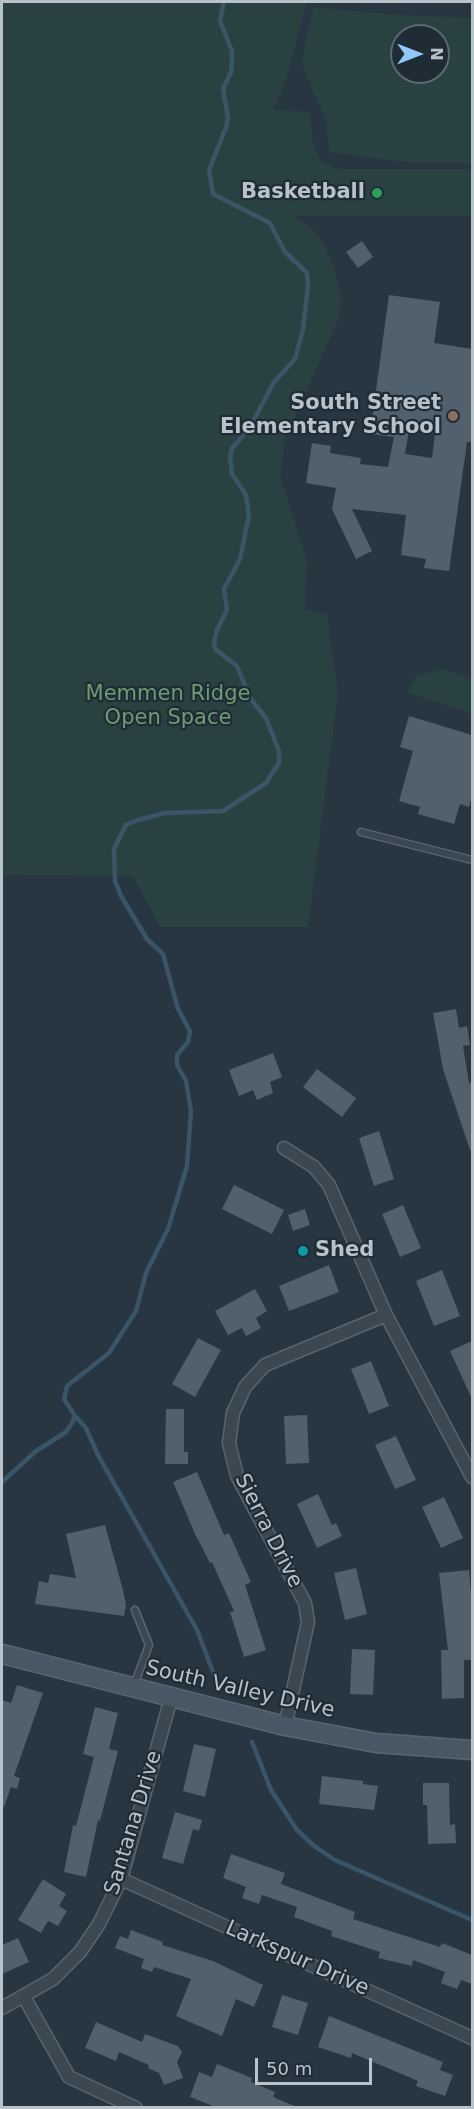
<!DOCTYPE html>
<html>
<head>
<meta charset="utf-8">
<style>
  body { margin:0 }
  #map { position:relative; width:474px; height:2109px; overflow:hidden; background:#273641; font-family:"DejaVu Sans",sans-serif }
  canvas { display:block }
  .frame { position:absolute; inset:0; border:3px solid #b8c2cb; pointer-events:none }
  .north { position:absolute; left:390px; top:24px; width:60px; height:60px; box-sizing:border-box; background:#1f2c36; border:2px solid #5c6872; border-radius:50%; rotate:90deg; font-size:16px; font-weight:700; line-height:24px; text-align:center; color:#b8c2cb }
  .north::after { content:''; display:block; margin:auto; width:21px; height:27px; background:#91c8f7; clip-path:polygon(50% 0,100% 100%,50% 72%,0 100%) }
  .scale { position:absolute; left:255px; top:2058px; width:117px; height:27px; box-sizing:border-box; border:3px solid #b8c2cb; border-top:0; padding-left:8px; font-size:18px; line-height:21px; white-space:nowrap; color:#b8c2cb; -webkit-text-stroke:4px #1f2c36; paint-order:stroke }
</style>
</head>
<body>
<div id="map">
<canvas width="474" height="2109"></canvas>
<div class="frame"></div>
<div class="north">N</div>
<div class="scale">50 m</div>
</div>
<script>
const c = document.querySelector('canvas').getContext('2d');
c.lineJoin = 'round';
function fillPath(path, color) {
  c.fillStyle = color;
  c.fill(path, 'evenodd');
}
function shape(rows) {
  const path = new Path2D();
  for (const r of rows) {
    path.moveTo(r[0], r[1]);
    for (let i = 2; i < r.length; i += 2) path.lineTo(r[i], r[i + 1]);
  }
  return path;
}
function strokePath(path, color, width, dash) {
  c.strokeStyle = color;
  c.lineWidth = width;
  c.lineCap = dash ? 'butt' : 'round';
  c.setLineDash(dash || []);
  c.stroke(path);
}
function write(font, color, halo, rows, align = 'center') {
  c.font = font + ' "DejaVu Sans",sans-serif';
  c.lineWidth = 4.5;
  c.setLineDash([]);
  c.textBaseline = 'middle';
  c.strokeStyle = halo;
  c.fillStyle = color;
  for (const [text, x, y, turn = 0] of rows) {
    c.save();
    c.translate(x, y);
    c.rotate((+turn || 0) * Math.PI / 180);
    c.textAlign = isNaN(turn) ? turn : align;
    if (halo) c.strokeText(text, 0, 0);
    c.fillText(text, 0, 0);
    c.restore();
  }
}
fillPath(shape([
  [2,2,307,2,286,80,273,110,310,112,313,144,321,161,338,169,472,169,472,216,296,216,318,235,326,249,335,269,341,297,339,318,285,439,280,476,307,560,305,609,327,614,338,693,308,927,160,927,133,876,2,875],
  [313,7,398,15,472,18,472,163,411,163,329,152,326,120,303,69,304,49],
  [402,36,438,36,438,72,402,72],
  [443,669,472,679,472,714,407,692,416,676]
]), '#294241');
strokePath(shape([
  [75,1416,86,1428,98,1455,197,1630,215,1677],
  [2,1482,36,1451,66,1432,72,1423,75,1416,64,1399,67,1386,109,1353,136,1311,146,1273,168,1229,187,1166,191,1111,186,1081,177,1065,177,1055,188,1042,190,1031,178,1009,163,954,147,939,121,896,115,881,114,849,126,825,138,820,165,813,223,811,266,783,279,763,279,751,266,718,250,698,237,666,215,649,214,642,217,630,227,610,224,589,240,559,249,515,246,495,232,474,230,457,232,448,249,429,274,382,295,359,303,329,308,285,307,273,285,252,270,223,213,194,209,170,226,128,228,118,223,89,231,72,232,61,232,51,220,21,224,2],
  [252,1742,271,1790,297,1830,314,1846,335,1860,472,1920]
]), '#3b5568', 4.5);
fillPath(shape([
  [362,241,373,257,358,268,346,252],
  [389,295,440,302,434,343,472,349,472,442,467,442,449,571,424,568,426,559,401,555,406,515,352,509,372,551,356,559,332,509,336,488,306,483,312,443,331,446,330,453,361,458,360,464,388,467,394,437,370,434],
  [409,430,435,434,432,458,405,454],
  [409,716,472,735,472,796,469,807,460,804,454,824,418,814,420,807,399,801,413,751,400,747],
  [456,1009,459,1028,467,1026,470,1045,463,1046,469,1083,472,1082,472,1150,470,1150,443,1069,433,1013],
  [273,1053,282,1077,270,1082,273,1093,257,1100,253,1090,239,1096,229,1070],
  [317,1069,356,1098,342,1117,303,1087],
  [379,1131,394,1179,374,1186,359,1138],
  [234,1185,284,1210,272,1234,222,1209],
  [403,1205,421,1248,400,1257,382,1214],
  [305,1209,310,1225,293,1231,288,1215],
  [329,1265,339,1292,289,1311,279,1286],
  [442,1270,460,1316,434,1326,416,1281],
  [255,1289,267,1311,256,1318,261,1328,246,1336,242,1328,228,1335,215,1311],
  [198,1338,221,1350,195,1397,172,1384],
  [472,1341,472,1399,450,1351],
  [371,1361,389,1406,369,1414,351,1369],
  [166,1409,184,1409,184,1452,188,1452,188,1464,165,1464],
  [307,1415,309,1463,286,1464,284,1416],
  [396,1436,416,1480,395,1489,375,1445],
  [197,1472,224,1535,229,1533,251,1582,245,1585,266,1650,244,1657,230,1612,234,1611,212,1562,210,1563,195,1534,173,1482],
  [318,1494,332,1525,336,1523,342,1536,317,1548,297,1504],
  [444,1497,463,1538,441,1548,422,1507],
  [105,1525,123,1590,126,1605,124,1616,35,1604,39,1581,48,1583,50,1574,76,1578,66,1534],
  [356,1568,367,1614,345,1620,334,1573],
  [469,1570,472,1604,472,1660,464,1660,464,1698,442,1699,441,1650,448,1650,439,1573],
  [352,1649,375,1650,373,1695,350,1694],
  [17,1685,43,1693,14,1776,20,1778,17,1789,11,1787,4,1807,2,1807,2,1700,11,1703],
  [95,1707,118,1713,109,1749,118,1751,100,1821,98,1820,86,1877,64,1872,73,1825,76,1826,94,1757,83,1754],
  [194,1744,216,1749,205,1797,183,1791],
  [322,1776,363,1781,363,1784,378,1786,374,1810,319,1804],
  [423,1783,449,1783,450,1825,455,1824,456,1843,428,1844,427,1805,423,1805],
  [175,1812,202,1820,199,1831,193,1829,183,1864,162,1858],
  [231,1854,285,1873,281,1884,355,1912,353,1919,440,1947,442,1943,472,1955,472,1984,461,1980,457,1989,441,1983,445,1972,413,1960,412,1966,378,1958,380,1952,331,1936,332,1931,294,1917,297,1907,262,1895,259,1904,242,1898,246,1887,223,1878],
  [43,1879,66,1894,59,1906,67,1911,58,1926,48,1921,41,1933,18,1920],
  [131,1930,163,1942,162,1945,213,1961,263,1985,254,2007,236,1999,222,2036,176,2016,191,1979,154,1967,152,1972,141,1968,144,1959,115,1948,120,1936,128,1939],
  [18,1938,29,1962,2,1974,2,1945],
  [282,1995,308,2003,298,2035,272,2027],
  [329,2016,443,2062,440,2070,453,2075,445,2096,416,2086,418,2081,352,2053,351,2058,318,2047],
  [96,2022,142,2042,145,2034,178,2046,182,2052,177,2062,183,2078,164,2085,159,2073,148,2068,149,2065,119,2052,116,2061,85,2048],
  [217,2064,252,2078,251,2082,275,2092,273,2097,299,2108,218,2108,190,2097,199,2072,212,2077]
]), '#50606c');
const lane = shape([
  [361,832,472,860],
  [134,1685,149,1645,135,1610]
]);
const street = shape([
  [284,1148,314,1167,329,1185,386,1315,472,1477],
  [285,1726,308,1622,305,1603,237,1476,229,1443,233,1413,245,1387,265,1365,386,1315],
  [121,1879,472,2038],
  [24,1997,69,2077,136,2108],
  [2,2008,53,1979,80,1952,99,1924,121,1879,171,1698]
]);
const secondary = shape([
  [2,1654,285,1726,376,1743,472,1750]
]);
strokePath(lane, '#59656e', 9);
strokePath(street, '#59656e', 15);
strokePath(secondary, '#59656e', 21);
strokePath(lane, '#3b4751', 6);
strokePath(street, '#3b4751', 12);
strokePath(secondary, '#495764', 18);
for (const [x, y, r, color] of [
  [377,193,6,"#2e9e5b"],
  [453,416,6,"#8d6e63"],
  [303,1251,6,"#0f9aa8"]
]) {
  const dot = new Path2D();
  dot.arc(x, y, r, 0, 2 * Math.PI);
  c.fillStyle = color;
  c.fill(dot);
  strokePath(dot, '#1f2c36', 2);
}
write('bold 21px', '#b8c2cb', '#1f2c36', [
  ["Basketball",365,193],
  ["South Street",441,404],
  ["Elementary School",441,428],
  ["Shed",315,1251,"left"]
], 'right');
write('21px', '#6f9c73', '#1f2c36', [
  ["Memmen Ridge",168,695],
  ["Open Space",168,719]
]);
write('21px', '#b8c2cb', '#1f2c36', [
  ["Sierra Drive",268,1531,63],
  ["South Valley Drive",240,1690,13],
  ["Santana Drive",134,1823,-73],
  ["Larkspur Drive",297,1959,24]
]);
</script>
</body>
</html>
